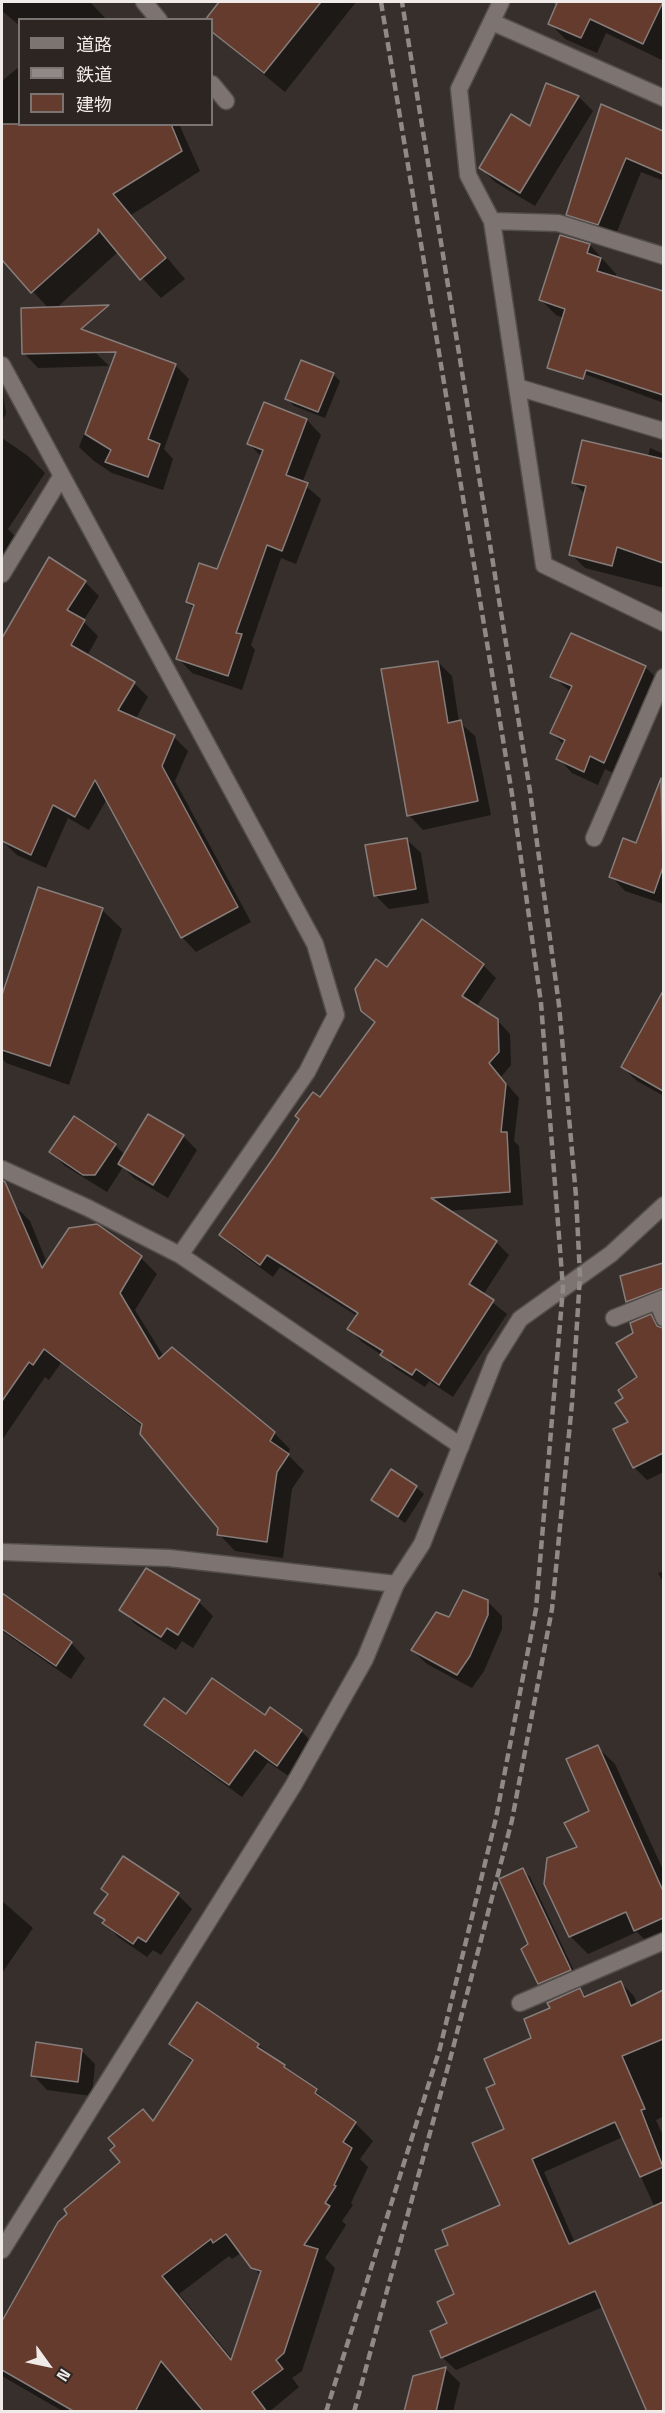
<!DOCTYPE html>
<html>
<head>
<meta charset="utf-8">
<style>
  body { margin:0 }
  #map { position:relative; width:665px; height:2413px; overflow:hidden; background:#362f2c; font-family:"Space Grotesk","Noto Sans JP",sans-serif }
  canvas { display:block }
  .frame { position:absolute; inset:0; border:3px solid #f0ebe9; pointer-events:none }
  .legend { position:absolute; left:18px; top:18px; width:195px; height:108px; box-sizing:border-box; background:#2c2522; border:2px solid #7a7472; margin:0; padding:8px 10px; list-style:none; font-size:18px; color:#f0ebe9 }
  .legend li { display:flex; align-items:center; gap:12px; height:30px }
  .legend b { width:30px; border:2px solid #7a7472 }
  .north { position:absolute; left:18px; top:2335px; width:60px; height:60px; -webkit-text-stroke:4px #2c2522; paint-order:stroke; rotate:123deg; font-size:16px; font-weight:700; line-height:24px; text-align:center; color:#f0ebe9 }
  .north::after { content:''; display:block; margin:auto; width:21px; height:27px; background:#f0ebe9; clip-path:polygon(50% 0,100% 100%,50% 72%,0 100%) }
</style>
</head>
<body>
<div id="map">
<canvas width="665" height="2413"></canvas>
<div class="frame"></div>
<ul class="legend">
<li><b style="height:8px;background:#7d7471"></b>道路</li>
<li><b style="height:8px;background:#8f8987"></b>鉄道</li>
<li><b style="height:16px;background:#643b2d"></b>建物</li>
</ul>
<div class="north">N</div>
</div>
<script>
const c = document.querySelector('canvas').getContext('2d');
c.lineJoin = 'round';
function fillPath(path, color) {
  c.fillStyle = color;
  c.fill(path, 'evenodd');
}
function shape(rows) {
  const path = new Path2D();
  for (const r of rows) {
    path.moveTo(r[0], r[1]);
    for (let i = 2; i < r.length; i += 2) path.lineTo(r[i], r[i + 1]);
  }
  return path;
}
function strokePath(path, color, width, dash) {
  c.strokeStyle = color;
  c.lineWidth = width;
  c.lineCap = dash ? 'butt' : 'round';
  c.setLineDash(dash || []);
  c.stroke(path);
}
fillPath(shape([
  [2,2,90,2,107,20,20,20,20,26,2,11],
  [220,2,356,2,285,92,212,32,212,20,206,20],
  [560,2,664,2,664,61,606,33,597,53,565,39,550,23],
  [20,66,20,124,179,124,200,171,131,215,185,279,161,298,118,252,52,312,2,258,2,81],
  [547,85,579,97,593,111,535,206,495,182,481,168,530,128],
  [602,106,664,132,664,181,641,172,614,239,583,229,568,214],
  [561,237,590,245,616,274,615,278,664,293,664,403,568,368,564,318,556,315,541,300],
  [22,309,96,353,109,366,38,368,24,353],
  [120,345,175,365,189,379,164,449,173,459,163,490,112,473,94,461,79,447],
  [333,374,340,381,325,418,294,406,287,399],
  [2,385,6,414,2,421],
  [265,404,307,420,321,435,302,483,321,499,296,564,281,558,251,645,255,650,242,690,192,673,178,658,194,609,187,602,218,570,262,457,249,444],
  [2,438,28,456,45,473,8,529,23,544,2,577],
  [650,448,664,454,664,588,585,568,571,554,586,495,574,483,648,457],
  [56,564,85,582,99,596,83,621,98,636,87,656,134,683,148,697,135,720,174,737,188,751,175,781,251,922,196,952,182,937,107,799,89,830,68,818,46,868,17,855,2,841,8,829,2,825,2,648],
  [438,662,452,676,459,722,475,736,491,815,423,830,409,815],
  [645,667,660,681,619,776,605,769,598,785,572,773,558,758,564,745,552,733,571,692,552,676],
  [664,781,664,904,625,891,611,876,637,845],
  [406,839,421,853,429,903,389,909,375,895],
  [39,889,102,910,122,929,69,1085,6,1063,2,1058,2,1000],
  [483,965,496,978,476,1007,497,1020,510,1034,511,1065,501,1077,519,1098,514,1141,519,1146,523,1205,448,1211,496,1242,509,1255,483,1295,507,1314,453,1397,429,1381,425,1387,395,1368,382,1355,362,1342,349,1329,357,1316,280,1267,273,1277,234,1248,221,1235,376,1024,362,1010,387,969],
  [644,1028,664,1038,664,1096,637,1081,622,1067],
  [183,1136,197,1150,168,1198,134,1178,123,1167,107,1192,65,1166,51,1152,115,1145,125,1155],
  [2,1193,30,1221,47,1263,97,1226,141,1258,157,1274,135,1310,164,1357,274,1433,290,1449,288,1455,304,1471,292,1489,283,1558,235,1551,219,1534,220,1528,143,1427,61,1363,49,1380,45,1377,2,1440],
  [664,1264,664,1305,640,1314,627,1301,621,1277],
  [651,1316,664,1329,664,1472,647,1480,634,1467,625,1398,639,1378,634,1334],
  [416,1487,424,1494,405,1523,373,1500],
  [147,1570,199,1602,213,1616,193,1648,182,1641,176,1650,135,1624,121,1609],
  [664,1571,664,1584,658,1573],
  [2,1593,71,1643,85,1658,71,1679,2,1631],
  [487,1601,502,1616,502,1629,484,1671,472,1688,427,1664,412,1650,449,1619],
  [187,1716,265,1717,301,1731,313,1743,290,1777,268,1762,242,1797,159,1737,146,1725],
  [597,1747,615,1764,664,1872,664,1943,653,1948,637,1932,588,1954,570,1936,579,1848,591,1812],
  [522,1870,530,1877,577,1977,546,1990,539,1983,529,1945],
  [178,1895,192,1909,161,1955,153,1950,147,1957,118,1937,96,1913],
  [2,1901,33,1928,2,1973],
  [621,1983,634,1996,637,2004,664,1992,664,2116,656,2120,664,2138,664,2412,647,2412,603,2307,456,2370,442,2357,456,2295,450,2245,502,2206,506,2130,497,2085,533,2038,552,2008,580,1990,587,1997],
  [623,2137,655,2208,575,2243,544,2172],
  [171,2043,258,2045,355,2123,373,2141,360,2159,368,2167,351,2203,353,2205,342,2221,346,2225,325,2258,335,2268,302,2371,292,2378,299,2387,269,2412,64,2412,2,2376,2,2324,59,2223,122,2162,143,2111,154,2122,193,2063],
  [241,2253,261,2276,233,2360,179,2294,229,2256,232,2259],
  [81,2050,95,2064,92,2096,47,2090,33,2075],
  [446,2369,460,2383,453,2412,406,2412,414,2377]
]), '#0007');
const building = shape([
  [219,2,321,2,264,73,212,32,212,20,205,20,219,2],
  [553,2,663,2,643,44,590,19,581,38,548,24,557,3,553,2],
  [546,83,579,96,520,193,479,168,511,114,530,126,546,83],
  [601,104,663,131,663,174,626,158,598,225,566,215,601,104],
  [2,124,171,124,182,151,113,194,166,258,140,280,98,229,98,233,31,293,2,260,2,124],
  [560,235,590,244,587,253,601,258,597,271,663,291,663,395,586,370,583,379,547,368,565,309,539,300,560,235],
  [109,305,81,329,176,364,148,439,160,444,148,477,105,462,111,450,85,434,116,352,22,354,21,308,109,305],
  [301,360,334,373,318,412,285,399,301,360],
  [264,402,307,419,286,475,308,483,282,551,267,545,236,633,242,634,228,676,176,659,194,605,186,602,199,563,217,569,263,450,247,444,264,402],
  [582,440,663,459,663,563,617,547,612,566,569,555,586,486,572,483,582,440],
  [49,557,86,581,67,610,85,620,71,645,135,682,118,710,175,735,162,766,238,907,181,938,95,780,75,817,53,805,31,855,2,841,2,638,49,557],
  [571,633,646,666,604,763,590,756,584,772,556,759,565,740,550,733,572,686,550,677,571,633],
  [438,661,448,723,461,720,478,801,407,816,381,669,438,661],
  [661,778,663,867,654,893,609,877,623,838,636,843,661,778],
  [407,838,416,889,374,896,365,845,407,838],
  [38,887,103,908,50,1066,2,1050,2,995,38,887],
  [422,919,484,964,462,996,498,1019,499,1052,489,1063,506,1084,501,1132,507,1132,510,1192,431,1198,497,1241,469,1284,494,1300,439,1385,416,1369,412,1375,380,1355,383,1351,347,1329,358,1313,267,1255,260,1265,219,1235,274,1157,299,1119,295,1116,313,1092,320,1097,375,1022,361,1011,355,989,376,959,387,967,422,919],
  [663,991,663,1091,621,1067,663,991],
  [148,1114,184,1135,153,1185,118,1164,148,1114],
  [74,1116,116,1144,95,1175,83,1175,49,1152,74,1116],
  [2,1180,5,1182,42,1268,69,1228,97,1224,142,1256,120,1293,159,1359,172,1347,275,1432,270,1441,289,1454,277,1472,267,1542,217,1535,218,1528,140,1434,142,1424,44,1349,33,1365,29,1362,2,1401,2,1180],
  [663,1263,663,1288,626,1302,620,1276,663,1263],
  [651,1314,657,1326,663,1328,663,1453,633,1468,613,1429,628,1422,615,1403,623,1398,618,1390,637,1377,616,1343,633,1333,630,1323,651,1314],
  [391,1469,417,1486,398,1517,371,1500,391,1469],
  [146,1568,200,1600,178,1635,167,1628,161,1637,119,1610,146,1568],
  [463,1590,488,1600,488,1615,470,1656,457,1675,411,1650,436,1612,449,1617,463,1590],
  [2,1593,72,1642,56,1666,2,1629,2,1593],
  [212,1678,265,1715,270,1707,302,1730,277,1766,255,1750,229,1785,144,1725,164,1698,186,1714,212,1678],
  [598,1745,663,1891,663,1918,634,1931,626,1912,569,1937,544,1884,547,1858,577,1847,564,1823,589,1811,566,1759,598,1745],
  [123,1856,179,1893,146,1942,138,1937,133,1944,102,1923,105,1920,94,1913,108,1894,101,1889,123,1856],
  [523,1868,571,1970,538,1984,521,1949,528,1944,499,1879,523,1868],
  [621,1981,631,2006,663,1990,663,2039,622,2056,645,2109,641,2110,663,2167,640,2177,615,2122,532,2159,569,2244,663,2202,663,2412,647,2412,595,2291,441,2358,430,2331,447,2323,437,2302,454,2294,435,2250,448,2245,442,2230,500,2205,472,2143,504,2129,486,2088,495,2084,484,2059,531,2038,524,2019,550,2008,547,2003,580,1988,584,1997,621,1981],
  [197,2002,259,2044,257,2047,285,2065,284,2067,317,2089,315,2093,356,2122,343,2142,352,2148,334,2185,336,2186,325,2203,330,2206,304,2245,318,2249,284,2353,276,2360,283,2369,252,2392,267,2412,204,2412,161,2361,135,2412,75,2412,2,2370,2,2321,58,2222,67,2214,64,2209,120,2162,110,2150,115,2146,108,2138,143,2109,153,2121,193,2060,169,2044,197,2002],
  [226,2234,251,2268,261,2271,231,2360,162,2276,211,2239,213,2243,226,2234],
  [36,2042,82,2049,78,2082,31,2076,36,2042],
  [446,2367,436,2412,404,2412,413,2376,446,2367]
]);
fillPath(building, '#643b2d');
strokePath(building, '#867d7a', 1.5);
const minor = shape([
  [144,2,159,20],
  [501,2,459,89,468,175,492,221,544,565,664,623],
  [492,22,664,98],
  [212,84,226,101],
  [492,221,558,223,664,256],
  [517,387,664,431],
  [2,574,61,477],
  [594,838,664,677],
  [657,1301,664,1318],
  [614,1318,664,1298],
  [396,1584,422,1544,495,1359,520,1319,611,1254,664,1205],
  [520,2003,664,1941]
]);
const tertiary = shape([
  [2,365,315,944,336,1015,307,1072,180,1255],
  [2,1169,88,1208,180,1255,461,1446],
  [2,1552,169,1558,396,1584,365,1659,293,1786,2,2250]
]);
strokePath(minor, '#544e4b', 19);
strokePath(tertiary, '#544e4b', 19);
strokePath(minor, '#7d7471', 16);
strokePath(tertiary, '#7d7471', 16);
strokePath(shape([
  [326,2412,440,2048,496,1818,536,1609,563,1288,541,1003,512,794,381,2],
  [354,2412,452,2052,512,1820,552,1609,572,1403,580,1276,576,1196,559,1005,530,791,402,2]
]), '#8f8987', 4.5, [9, 4.5]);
</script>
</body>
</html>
